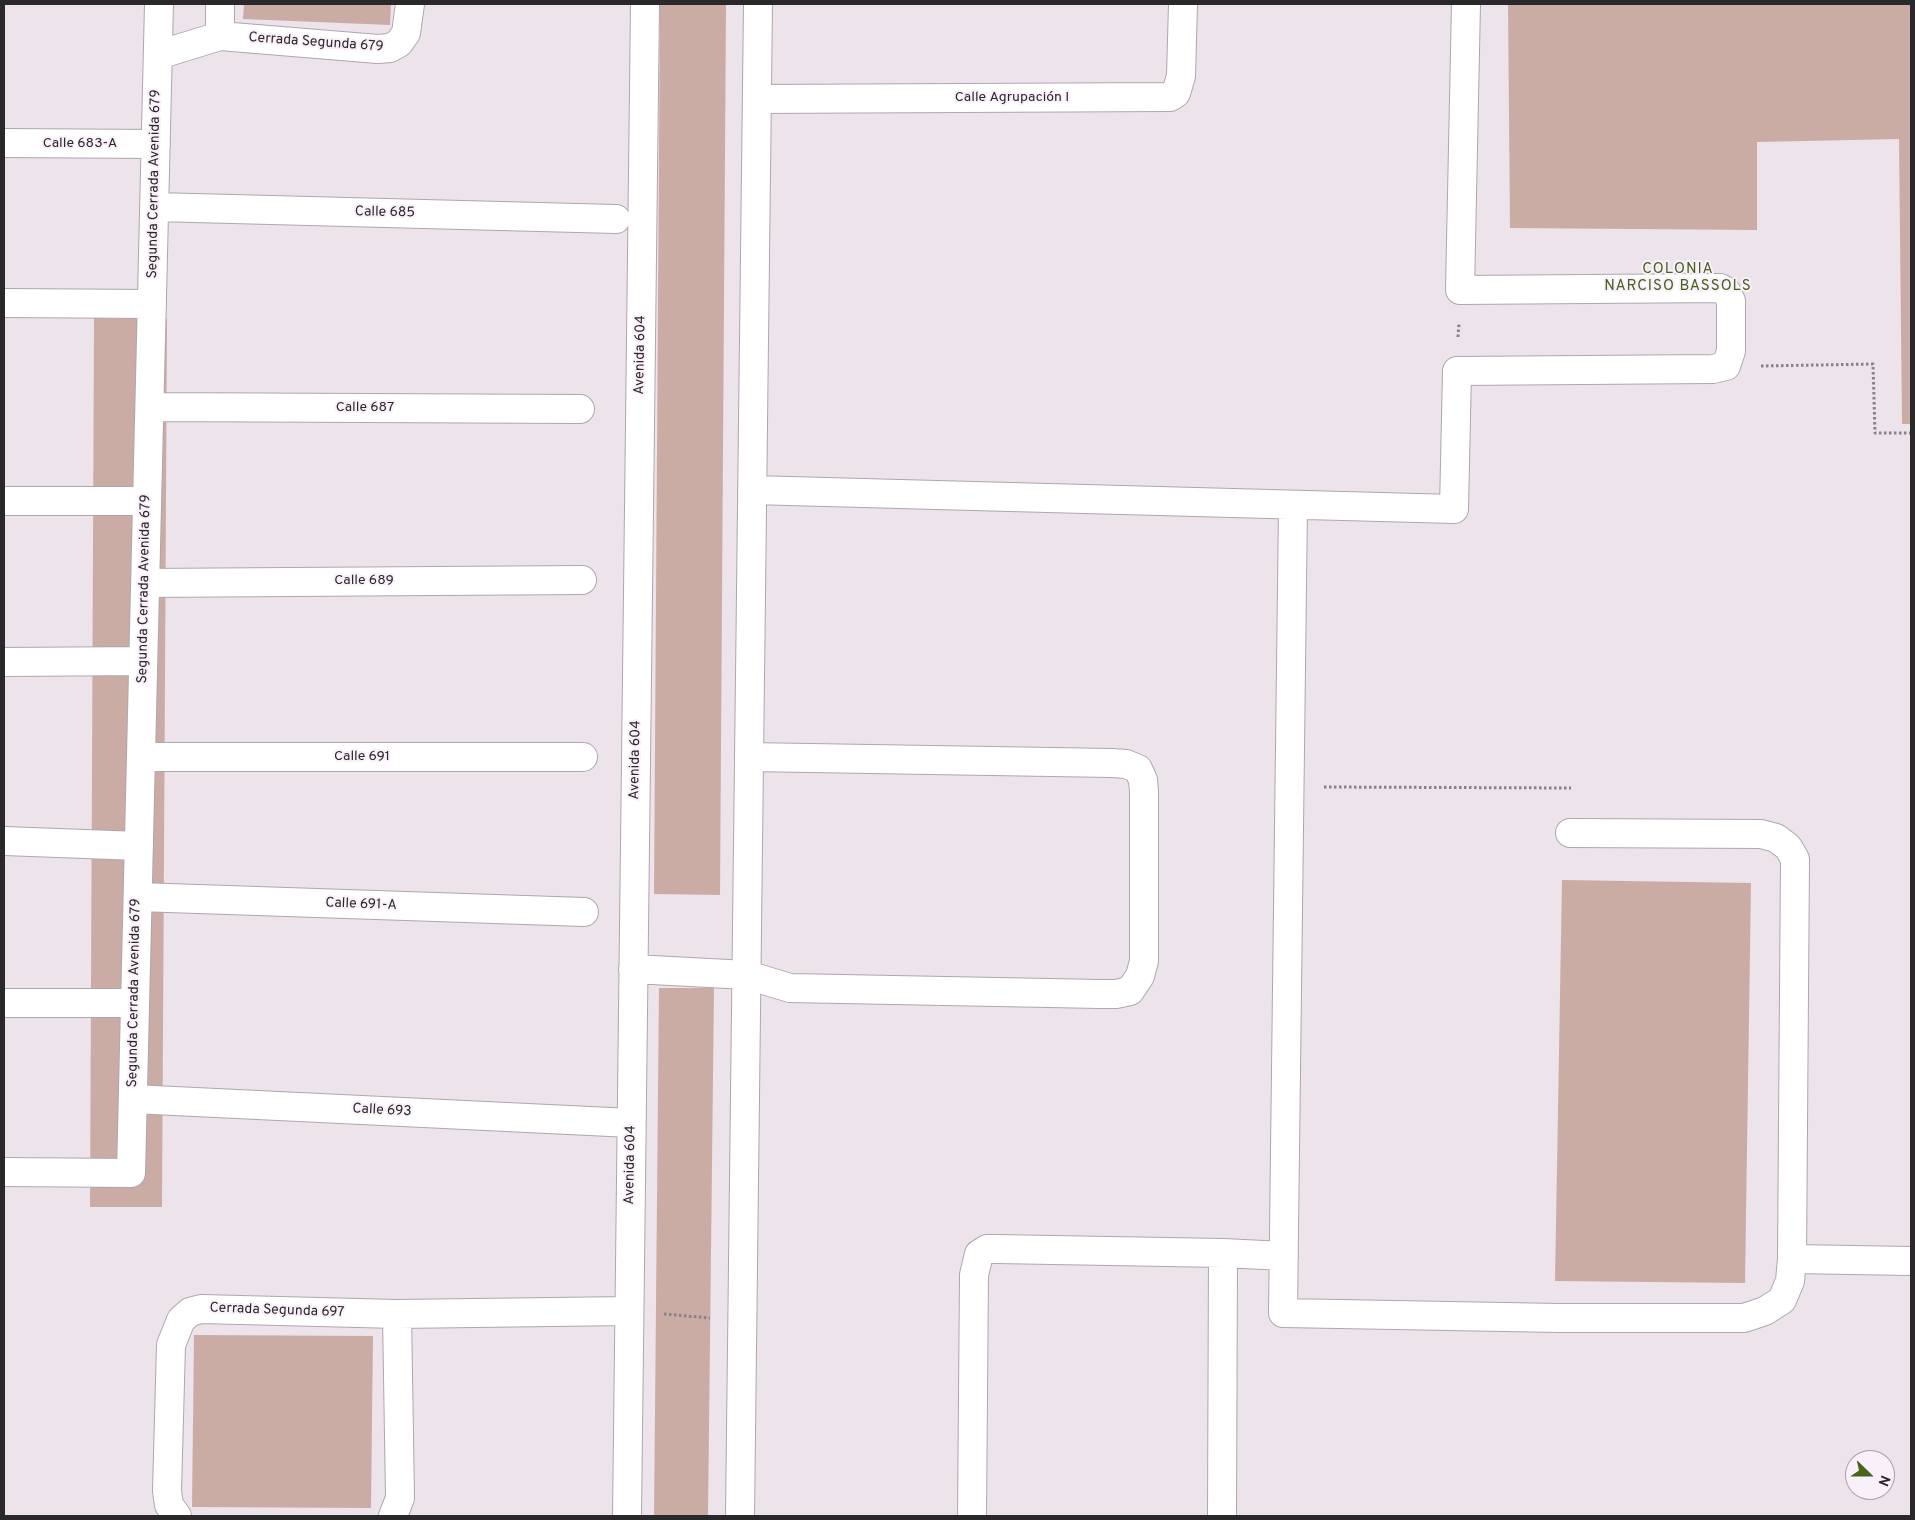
<!DOCTYPE html>
<html>
<head>
<meta charset="utf-8">
<style>
  body { margin:0 }
  #map { position:relative; width:1915px; height:1520px; overflow:hidden; background:#ece3eb; font-family:Overpass,sans-serif }
  canvas { display:block }
  .frame { position:absolute; inset:0; border:5px solid #2b282b; pointer-events:none }
  .north { position:absolute; left:1845px; top:1450px; width:50px; height:50px; box-sizing:border-box; background:#f9f0f9; border:1px solid #a7a0a7; border-radius:50%; rotate:112deg; font-size:14px; font-weight:700; line-height:20px; text-align:center; color:#2b282b }
  .north::after { content:''; display:block; margin:auto; width:18px; height:22px; background:#47651a; clip-path:polygon(50% 0,100% 100%,50% 72%,0 100%) }
</style>
</head>
<body>
<div id="map">
<canvas width="1915" height="1520"></canvas>
<div class="frame"></div>
<div class="north">N</div>
</div>
<script>
const c = document.querySelector('canvas').getContext('2d');
c.lineJoin = 'round';
function fillPath(path, color) {
  c.fillStyle = color;
  c.fill(path, 'evenodd');
}
function shape(rows) {
  const path = new Path2D();
  for (const r of rows) {
    path.moveTo(r[0], r[1]);
    for (let i = 2; i < r.length; i += 2) path.lineTo(r[i], r[i + 1]);
  }
  return path;
}
function strokePath(path, color, width, dash) {
  c.strokeStyle = color;
  c.lineWidth = width;
  c.lineCap = dash ? 'butt' : 'round';
  c.setLineDash(dash || []);
  c.stroke(path);
}
function write(font, color, halo, rows, align = 'center') {
  c.font = font + ' Overpass,sans-serif';
  c.lineWidth = 4;
  c.setLineDash([]);
  c.textBaseline = 'middle';
  c.strokeStyle = halo;
  c.fillStyle = color;
  for (const [text, x, y, turn = 0] of rows) {
    c.save();
    c.translate(x, y);
    c.rotate((+turn || 0) * Math.PI / 180);
    c.textAlign = isNaN(turn) ? turn : align;
    if (halo) c.strokeText(text, 0, 0);
    c.fillText(text, 0, 0);
    c.restore();
  }
}
fillPath(shape([
  [244,4,391,4,390,25,243,19],
  [660,4,726,4,720,895,654,894],
  [1508,4,1911,4,1911,424,1902,424,1899,139,1757,142,1757,230,1510,228],
  [94,318,167,319,162,1207,90,1207],
  [1562,880,1751,883,1745,1283,1555,1281],
  [659,988,714,988,708,1516,654,1516],
  [194,1335,373,1336,371,1508,192,1507]
]), '#caaca5');
const minor = shape([
  [220,36,378,49,390,48,399,43,406,33,410,4],
  [158,55,220,36,220,4],
  [757,99,1170,97,1176,93,1181,76,1183,4],
  [4,143,156,144],
  [155,207,616,219],
  [4,303,152,304],
  [150,407,580,409],
  [752,490,1454,509,1457,371,1713,369,1726,366,1731,351,1731,301,1726,291,1720,288,1460,290,1466,4],
  [4,501,147,501],
  [1293,505,1283,1313,1560,1318,1744,1318,1765,1311,1782,1300,1790,1281,1792,1259,1795,859,1788,847,1776,838,1761,834,1570,833],
  [145,583,582,580],
  [4,662,143,661],
  [141,757,583,757],
  [4,841,139,846],
  [138,897,584,912],
  [633,969,747,975,790,988,1100,994,1116,994,1130,991,1140,976,1144,961,1144,792,1143,780,1138,769,1126,764,1112,763,749,757],
  [4,1003,135,1003],
  [133,1099,631,1123],
  [4,1172,131,1173,159,4],
  [1792,1259,1911,1261],
  [177,1516,169,1505,167,1491,171,1345,181,1320,190,1312,201,1309,397,1314,629,1311],
  [393,1516,400,1498,397,1314],
  [627,1516,645,4],
  [740,1516,758,4],
  [972,1516,974,1275,979,1254,987,1249,996,1249,1223,1253,1284,1256],
  [1222,1516,1223,1253]
]);
strokePath(minor, '#afa6ae', 30);
strokePath(shape([
  [1458,337,1459,323],
  [1761,366,1873,364,1875,433,1911,433],
  [1324,787,1571,788],
  [664,1314,710,1318]
]), '#888288', 3, [2.5, 2.5]);
strokePath(minor, '#fff', 28);
write('14px', '#2b282b', '#f9f0f9', [
  ["Cerrada Segunda 679",316,43,4],
  ["Calle Agrupación I",1012,98],
  ["Calle 683-A",80,144],
  ["Segunda Cerrada Avenida 679",155,184,-89],
  ["Calle 685",385,213,1],
  ["Avenida 604",641,355,-89],
  ["Calle 687",365,408],
  ["Calle 689",364,581],
  ["Segunda Cerrada Avenida 679",145,589,-89],
  ["Calle 691",362,757],
  ["Avenida 604",636,760,-89],
  ["Calle 691-A",361,905,2],
  ["Segunda Cerrada Avenida 679",135,993,-89],
  ["Calle 693",382,1111,3],
  ["Avenida 604",631,1165,-89],
  ["Cerrada Segunda 697",277,1311,2]
]);
c.letterSpacing = '1px';
write('15px', '#45611d', '#f9f0f9', [
  ["COLONIA",1678,270],
  ["NARCISO BASSOLS",1678,287]
]);
c.letterSpacing = '0px';
</script>
</body>
</html>
